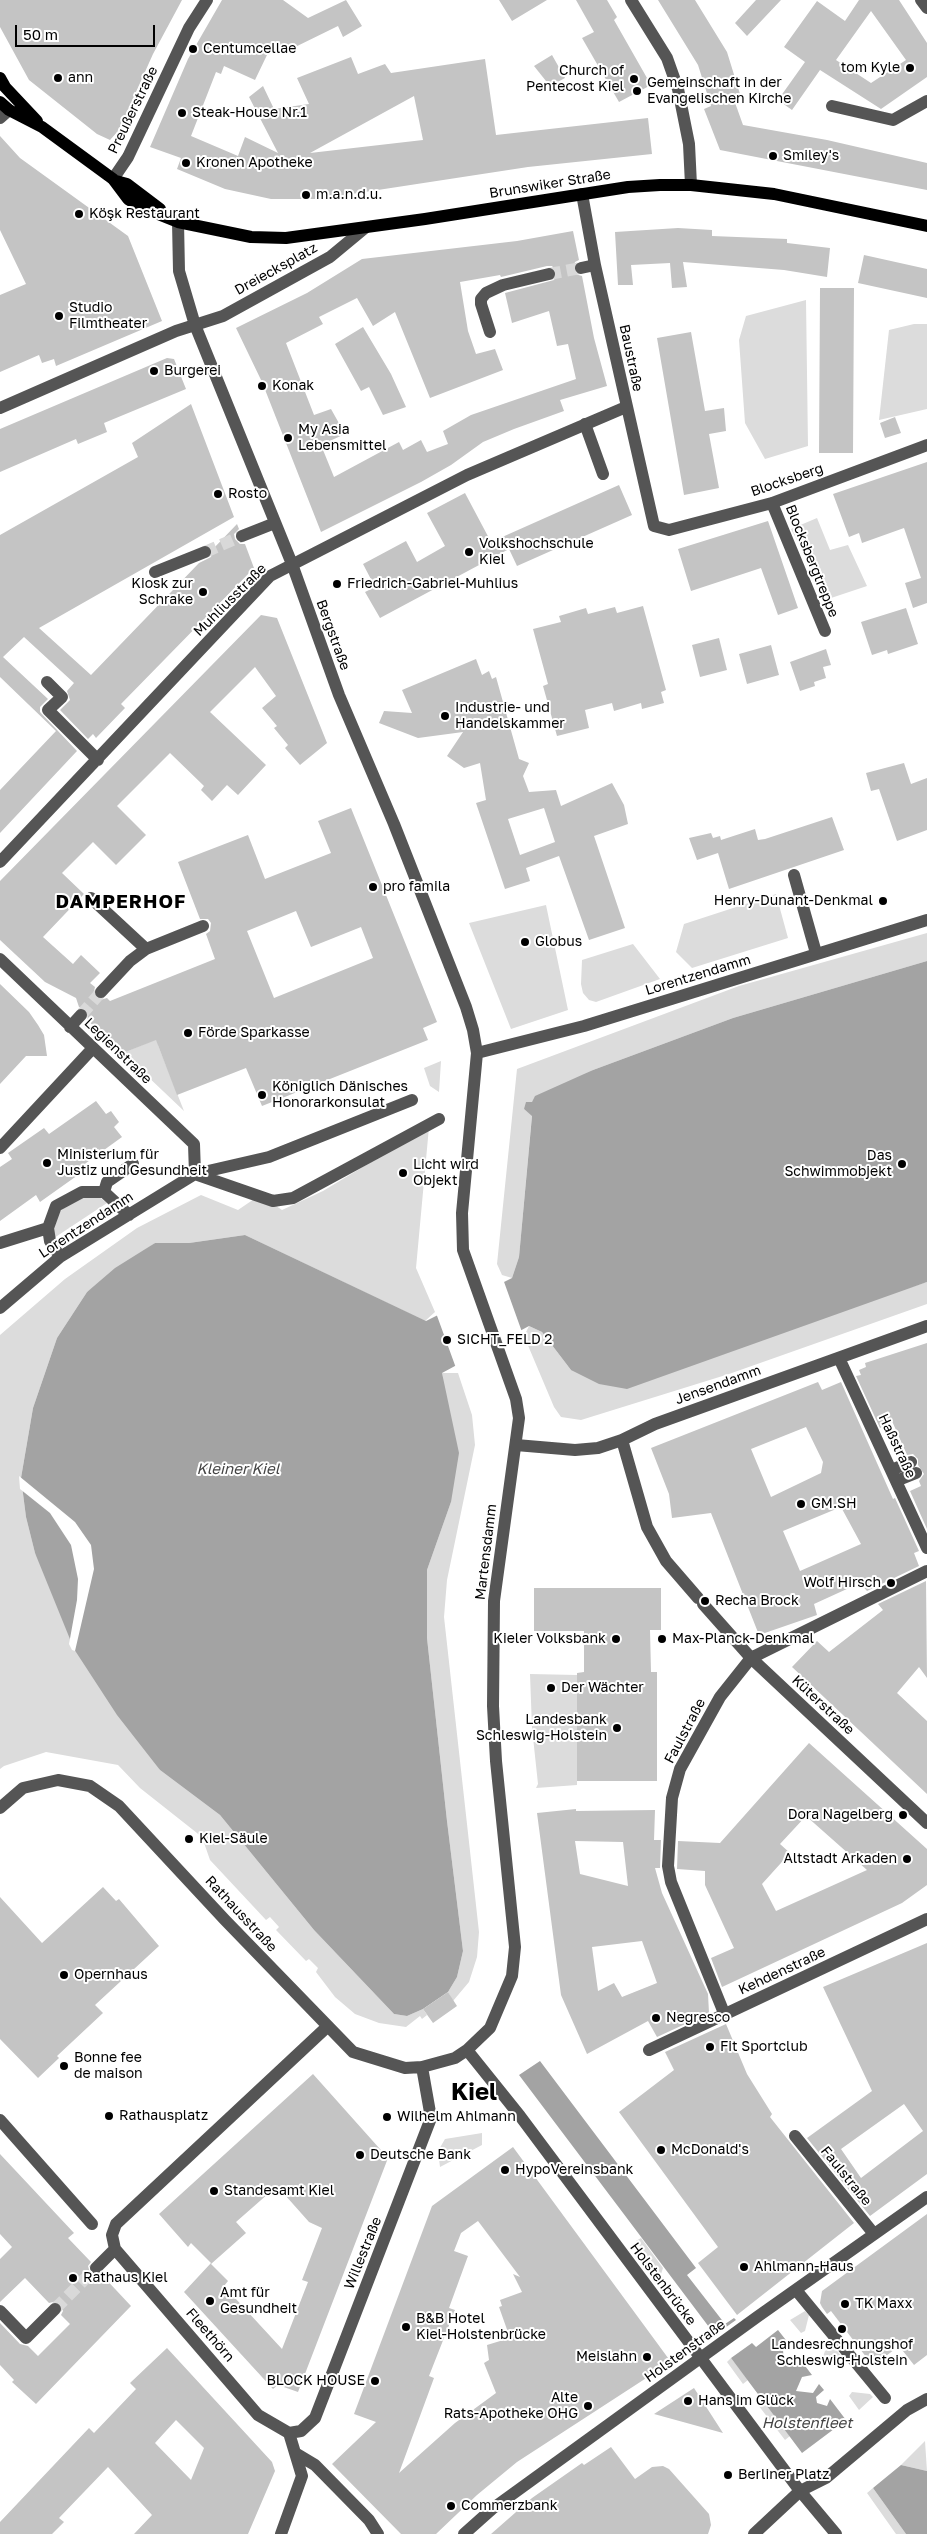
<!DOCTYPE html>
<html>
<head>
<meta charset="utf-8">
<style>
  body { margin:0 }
  #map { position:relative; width:927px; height:2534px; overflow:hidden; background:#fff; font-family:"Golos Text",sans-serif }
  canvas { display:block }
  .scale { position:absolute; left:15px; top:25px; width:140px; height:22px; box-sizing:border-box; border:2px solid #000; border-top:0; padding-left:6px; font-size:15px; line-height:18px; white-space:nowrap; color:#000; -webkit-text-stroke:4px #fff; paint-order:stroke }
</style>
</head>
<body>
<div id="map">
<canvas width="927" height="2534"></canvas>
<div class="scale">50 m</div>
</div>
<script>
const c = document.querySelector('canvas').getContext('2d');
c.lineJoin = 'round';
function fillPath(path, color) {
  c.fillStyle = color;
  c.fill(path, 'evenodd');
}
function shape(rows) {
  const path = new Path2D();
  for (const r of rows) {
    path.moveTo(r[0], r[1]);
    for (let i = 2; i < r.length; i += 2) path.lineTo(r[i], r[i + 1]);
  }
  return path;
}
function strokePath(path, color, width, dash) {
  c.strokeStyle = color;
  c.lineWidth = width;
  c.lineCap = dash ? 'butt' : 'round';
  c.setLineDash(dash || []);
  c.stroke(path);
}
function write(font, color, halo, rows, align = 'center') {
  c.font = font + ' "Golos Text",sans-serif';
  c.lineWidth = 4;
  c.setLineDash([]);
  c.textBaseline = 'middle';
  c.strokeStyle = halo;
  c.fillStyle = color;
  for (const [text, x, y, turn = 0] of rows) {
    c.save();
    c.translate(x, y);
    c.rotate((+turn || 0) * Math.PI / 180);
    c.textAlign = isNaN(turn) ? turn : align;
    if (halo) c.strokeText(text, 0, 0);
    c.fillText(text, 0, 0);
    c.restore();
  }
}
fillPath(shape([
  [806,300,808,446,765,459,745,423,739,340,746,316],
  [914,324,927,324,927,409,879,420,889,330],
  [817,518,830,550,848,545,867,586,828,599,791,529],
  [776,894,788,938,692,968,676,952,684,924],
  [546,905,568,1010,511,1029,469,923],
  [927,933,927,961,733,1018,593,1070,532,1102,524,1109,532,1115,519,1257,512,1278,502,1275,497,1264,517,1069,739,986],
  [633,944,660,979,596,1002,589,1000,583,993,581,984,582,960],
  [171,1033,158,1045,184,1111,123,1053],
  [441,1061,439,1092,430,1086,424,1068],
  [429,1127,416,1268,435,1312,425,1321,245,1235,189,1243,155,1243,87,1292,57,1338,33,1408,21,1478,26,1517,35,1553,160,1770,220,1815,314,1930,394,2014,407,2016,423,2009,427,2015,422,2019,420,2016,406,2027,379,2023,355,2014,335,1997,316,1972,318,1968,309,1959,306,1961,276,1930,279,1927,270,1917,266,1920,210,1860,202,1837,140,1788,118,1765,46,1752,4,1766,0,1769,0,1335,65,1279,137,1228,201,1195,238,1210,260,1195,282,1210,323,1191],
  [98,1196,107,1203,54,1238,53,1231,58,1213,64,1208,82,1197],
  [927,1282,927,1304,729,1374,581,1420,561,1417,554,1407,524,1336,529,1326,542,1332,571,1370,871,1300],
  [442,1373,458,1373,472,1415,475,1445,447,1580,444,1617,479,1932,477,1957,469,1982,453,2001,448,1992,457,1977,463,1951,447,1821,427,1638,427,1570,451,1502],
  [530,1674,577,1675,577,1785,536,1788,538,1784,532,1728],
  [482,2133,482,2145,440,2167,438,2151,445,2139],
  [641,2238,663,2268,661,2274,636,2241],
  [805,2311,809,2315,805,2331,801,2333,790,2320],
  [833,2346,843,2358,837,2366,823,2366,821,2363,825,2351],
  [731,2358,748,2380,743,2384,727,2362],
  [852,2392,870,2394,873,2397,859,2410,849,2396],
  [760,2397,790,2436,785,2440,755,2401],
  [925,2441,927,2471,901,2465],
  [873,2488,906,2534,896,2534,867,2493]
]), '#dcdcdc');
fillPath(shape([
  [927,961,927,1282,627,1389,599,1384,571,1370,542,1332,529,1326,442,1373,459,1453,451,1502,427,1570,427,1638,447,1821,463,1951,457,1977,448,1992,423,2009,407,2016,394,2014,314,1930,220,1815,160,1770,117,1715,74,1649,35,1553,26,1517,21,1478,33,1408,57,1338,87,1292,115,1268,155,1243,189,1243,245,1235,426,1321,512,1278,519,1257,532,1116,524,1109,526,1102,532,1102,535,1096,593,1070,733,1018],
  [540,2061,696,2268,687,2275,725,2324,734,2318,736,2320,715,2335,519,2075],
  [778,2330,793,2349,783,2350,784,2362,788,2365,799,2358,812,2375,802,2377,796,2391,813,2393,819,2384,824,2390,816,2397,817,2403,827,2406,830,2399,846,2420,802,2453,731,2358,752,2343,756,2347],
  [901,2465,927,2471,927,2534,906,2534,873,2488]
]), '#a3a3a3');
fillPath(shape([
  [503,1279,522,1332,456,1368,436,1313],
  [19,1476,75,1522,91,1545,94,1569,75,1651,72,1650,69,1644,77,1600,78,1579,71,1545,50,1513,20,1489]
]), '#fff');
fillPath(shape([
  [0,0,182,0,153,54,119,130,110,140,97,134,29,80,0,27],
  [222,0,283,0,308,18,346,0,362,26,343,37,338,26,287,51,284,46,267,55,255,80,224,66,221,74,216,72,191,136,238,156,245,137,278,153,249,97,263,86,274,109,309,104,297,78,351,57,358,74,385,64,391,73,485,59,496,135,648,118,652,154,528,167,319,199,271,199,225,189,177,169,181,158,150,147,188,59],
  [414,96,423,140,310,153],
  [499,0,547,0,512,21],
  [576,0,607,0,617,17,614,20,651,85,619,102,582,38,594,32],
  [658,0,695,0,727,52,740,94,733,97,743,125,827,140,927,163,927,190,720,150,704,109,711,106,698,65],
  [756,0,781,0,747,36,735,23],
  [859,0,899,0,927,43,927,77,881,109,820,70,792,110,778,100,805,62,784,47,817,1,845,21],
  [871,11,906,60,871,83,836,60],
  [552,55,565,78,550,86,534,66],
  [0,136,20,158,128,236,162,321,56,366,54,359,42,363,39,355,0,372,0,295,26,284,0,230],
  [678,228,712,230,712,236,787,239,787,243,830,248,827,277,784,270,683,262,687,287,672,288,670,263,631,265,633,285,618,285,615,232],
  [573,231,579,260,575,262,573,269,575,274,582,276,594,338,607,386,560,400,564,411,514,429,483,442,451,465,421,482,321,532,262,382,236,328,307,293,362,259,517,241],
  [547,266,552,266,557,272,554,280,505,293,512,323,549,311,557,346,568,344,576,379,471,415,443,431,448,444,427,452,421,440,403,450,399,442,334,477,321,445,345,434,331,409,314,415,286,343,323,324,319,317,357,298,373,326,395,312,430,398,503,370,495,349,476,354,468,331,460,282,500,275,501,277],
  [864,255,927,269,927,298,858,283],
  [820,288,854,288,853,453,819,453],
  [363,327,391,374,406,407,383,415,369,387,361,391,335,344],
  [691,332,705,411,724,408,726,431,709,434,719,488,684,495,657,338],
  [167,358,174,359,186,389,104,423,107,432,78,444,76,439,0,472,0,429],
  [191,404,234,517,39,628,91,675,199,563,211,557,213,549,237,524,239,529,234,534,235,539,240,544,245,544,254,568,121,704,125,708,96,738,93,734,88,739,60,710,70,700,67,691,74,683,24,637,3,657,48,699,40,707,40,712,77,751,0,833,0,790,56,731,0,677,0,535,138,457,132,443],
  [895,417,901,433,885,438,880,423],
  [927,462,927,603,913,608,905,583,921,578,904,528,862,543,859,533,849,537,833,494],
  [619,485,632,515,517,566,509,549,380,618,365,592,375,587,363,564,406,541,417,562,445,546,427,513,465,493,491,542],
  [768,521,798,608,778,615,761,568,691,591,678,549],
  [643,606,666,690,661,692,664,703,642,709,641,703,614,711,612,703,585,710,589,728,557,736,543,686,548,684,533,629,561,622,559,616,586,608,588,614,615,607,617,613],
  [906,608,918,644,888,654,887,650,872,655,861,622],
  [261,615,277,618,327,743,300,765,285,748,288,745,274,728,277,726,262,708,276,696,255,667,210,712,266,765,238,795,227,785,212,801,201,790,204,786,170,753,117,806,146,835,116,865,93,842,62,873,84,894,43,937,73,964,81,955,100,973,90,983,95,987,93,995,100,1000,107,998,110,1001,215,959,206,934,210,931,211,923,208,919,200,919,178,862,248,835,265,879,331,853,318,821,351,808,437,1022,423,1028,428,1040,262,1106,246,1068,177,1095,156,1040,123,1053,87,1020,89,1012,83,1007,79,1007,76,998,45,982,0,940,0,881],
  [296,911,311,947,361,927,373,958,274,998,247,931],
  [719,638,727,670,700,677,692,645],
  [771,645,779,675,747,684,739,654],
  [826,649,831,665,823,667,826,678,814,682,815,686,800,691,790,662],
  [476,659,482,675,489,671,492,679,496,677,519,759,529,763,523,776,529,792,556,790,561,806,612,783,624,805,628,824,594,836,625,928,589,940,559,856,526,868,530,881,505,889,476,803,486,800,480,763,464,768,447,756,463,732,418,738,379,723,384,711,412,713,402,690],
  [544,808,555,842,520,855,508,819],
  [904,763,911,784,927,778,927,830,897,841,879,789,871,791,866,773],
  [832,817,844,850,729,889,718,853,697,860,689,838,711,833,713,838,720,836,721,840,755,829,758,840,765,839],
  [0,984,29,1012,38,1025,44,1035,47,1056,26,1056,0,1084],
  [96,1101,106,1114,111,1111,119,1122,114,1127,122,1137,75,1171,78,1175,40,1202,36,1195,0,1221,0,1167,12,1159,8,1153,44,1128,49,1134],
  [927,1343,927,1529,910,1491,921,1486,919,1481,924,1474,918,1465,918,1459,913,1454,907,1455,892,1421,880,1428,856,1376,861,1375,859,1370,866,1367,865,1363],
  [818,1382,822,1390,841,1382,893,1499,895,1498,919,1551,914,1553,919,1566,867,1591,860,1583,814,1604,817,1615,759,1635,711,1513,672,1518,669,1494,651,1448],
  [806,1427,823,1462,821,1473,771,1497,751,1449],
  [841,1507,861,1544,800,1571,783,1531],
  [926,1581,927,1678,919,1667,897,1693,927,1721,927,1794,792,1667,817,1641,829,1652,883,1610,878,1604],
  [534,1588,661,1588,661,1630,650,1630,651,1672,657,1672,657,1781,577,1781,577,1673,584,1672,584,1631,534,1631],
  [809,1743,927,1849,927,1885,902,1903,722,1987,711,1958,734,1948,705,1885,705,1871,677,1869,678,1841,720,1843],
  [806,1816,867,1870,776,1911,762,1884,790,1853,780,1844],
  [576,1809,576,1811,655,1810,654,1840,661,1840,660,1868,655,1868,662,1893,708,1994,709,2013,657,2037,648,2021,587,2054,561,1995,537,1813],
  [575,1841,623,1842,628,1886,580,1874],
  [642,1941,657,1983,622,1997,614,1983,598,1991,592,1947],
  [103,1887,116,1901,119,1899,159,1946,95,2005,103,2013,57,2056,59,2058,38,2078,0,2039,0,1897,42,1943],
  [927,1943,927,2174,870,2216,807,2138,872,2091,823,1987],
  [904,2104,923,2131,861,2178,841,2149],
  [448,1992,457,2006,433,2023,423,2009],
  [726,2024,747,2074,772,2114,770,2117,854,2223,737,2315,698,2263,718,2247,619,2112,674,2070,665,2052],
  [313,2074,388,2158,298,2392,278,2385,273,2389,184,2292,211,2263,191,2243,188,2247,159,2214],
  [277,2186,309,2222,322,2228,302,2280,308,2282,282,2349,224,2286,228,2281,211,2264,246,2233,236,2222],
  [513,2147,671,2362,517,2462,477,2495,436,2534,401,2534,332,2464,376,2422,354,2414,432,2206],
  [478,2221,520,2277,513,2274,522,2292,500,2300,502,2306,499,2307,510,2338,487,2345,489,2360,484,2363,496,2393,455,2423,399,2473,434,2378,429,2376,455,2310,449,2308,468,2256,454,2251,461,2233],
  [0,2154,74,2233,68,2238,91,2262,88,2266,90,2273,94,2276,101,2274,131,2306,36,2404,12,2382,14,2380,0,2365,0,2323,20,2344,28,2346,38,2356,70,2324,61,2315,63,2311,61,2304,57,2301,49,2303,25,2278,0,2302,0,2259,12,2247,0,2234],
  [927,2214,927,2355,914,2365,899,2346,873,2366,831,2311,827,2314,822,2307,820,2303,822,2291],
  [167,2348,272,2462,275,2471,248,2534,134,2534,152,2515,108,2467,59,2518,64,2522,52,2534,0,2534,0,2522,89,2428,94,2433,136,2389,130,2383],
  [176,2420,204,2448,191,2480,155,2443],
  [694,2388,723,2433,654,2414],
  [611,2447,635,2479,652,2467,663,2466,669,2469,709,2514,711,2525,708,2534,491,2534,532,2498,582,2463,584,2465]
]), '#c4c4c4');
strokePath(shape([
  [549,274,581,268],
  [205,552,242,536],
  [81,1015,101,992],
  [55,2309,96,2268]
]), '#d9d9d9', 12, [12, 6]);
strokePath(shape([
  [631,0,667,58,678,89,689,144,691,185],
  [921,0,927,8],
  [832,106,893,120,927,101],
  [0,118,9,110],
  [113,179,128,157,189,28,207,0],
  [582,194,595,265,654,526,669,530,772,503,927,445],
  [581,268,595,265],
  [490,332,481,304,481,299,486,293,503,285,549,274],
  [0,408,176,331,223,316,330,257,365,228],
  [585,424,603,474],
  [772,503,825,631],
  [242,536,275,523],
  [155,572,205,552],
  [47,682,62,697,48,710,98,760],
  [0,862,270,576,467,475,626,407],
  [794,875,816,953],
  [91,898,146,949],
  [0,959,194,1144,195,1174],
  [101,992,130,961,146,949,203,926],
  [70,1027,81,1015],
  [477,1053,584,1026,927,920],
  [0,1148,93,1048],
  [195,1174,273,1201,293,1198,439,1119],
  [104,1192,107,1182,133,1164],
  [0,1243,48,1228],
  [60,1257,50,1241,48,1228,56,1206,82,1192,104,1192,129,1215],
  [0,1308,60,1257,195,1174,269,1157,412,1100],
  [839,1358,927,1548],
  [622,1440,647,1527,666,1561,698,1598],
  [516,1445,575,1450,598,1448,622,1440,655,1424,927,1326],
  [891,1470,911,1462],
  [896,1481,916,1473],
  [703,1604,751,1658,927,1823],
  [0,1808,23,1788,58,1780,90,1786,119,1806,225,1920,353,2052,405,2068,422,2067,455,2058,467,2050,490,2028,512,1976,515,1947,496,1761,493,1706,494,1601,519,1418,516,1399,463,1250,462,1213,477,1053,473,1030,466,1007,394,824,339,695,292,564,195,325,179,271,178,222],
  [724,2013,671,1882,668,1866,672,1798,680,1769,720,1697,751,1658,927,1571],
  [467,2050,520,2116,800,2491,836,2534],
  [649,2050,927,1919],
  [0,2120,92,2224],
  [795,2136,874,2234],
  [96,2268,115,2249],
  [796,2290,885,2398],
  [0,2311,26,2338,55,2309],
  [289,2433,258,2415,115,2249,112,2235,116,2224,328,2026],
  [289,2433,301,2431,315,2418,431,2118,422,2067],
  [295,2453,315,2465,369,2520,378,2534],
  [281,2534,302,2476,289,2433],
  [464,2534,492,2509,757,2317,927,2197],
  [754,2534,800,2491,826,2478,907,2410,927,2399]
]), '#555', 12);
strokePath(shape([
  [0,78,5,87,37,121],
  [0,102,9,110,42,127,113,179,128,199,143,208,178,222,251,237,286,238,425,219,628,187,660,185,691,185,774,194,927,226],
  [116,181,127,184,160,209]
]), '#000', 12);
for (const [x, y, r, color] of [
  [193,49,5,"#000"],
  [910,68,5,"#000"],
  [58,78,5,"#000"],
  [634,79,5,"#000"],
  [637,91,5,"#000"],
  [182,113,5,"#000"],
  [773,156,5,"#000"],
  [186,163,5,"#000"],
  [306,195,5,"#000"],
  [79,214,5,"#000"],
  [59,316,5,"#000"],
  [154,371,5,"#000"],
  [262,386,5,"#000"],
  [288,438,5,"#000"],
  [218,494,5,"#000"],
  [469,552,5,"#000"],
  [337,584,5,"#000"],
  [203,592,5,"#000"],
  [445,716,5,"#000"],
  [373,887,5,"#000"],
  [883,901,5,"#000"],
  [525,942,5,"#000"],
  [188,1033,5,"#000"],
  [262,1095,5,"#000"],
  [47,1163,5,"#000"],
  [902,1164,5,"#000"],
  [403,1173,5,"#000"],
  [447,1340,5,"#000"],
  [801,1504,5,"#000"],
  [891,1583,5,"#000"],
  [705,1601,5,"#000"],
  [616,1639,5,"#000"],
  [662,1639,5,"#000"],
  [551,1688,5,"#000"],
  [617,1728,5,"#000"],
  [903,1815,5,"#000"],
  [189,1839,5,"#000"],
  [907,1859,5,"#000"],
  [64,1975,5,"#000"],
  [656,2018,5,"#000"],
  [710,2047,5,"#000"],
  [64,2066,5,"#000"],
  [109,2116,5,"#000"],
  [387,2117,5,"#000"],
  [661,2150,5,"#000"],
  [360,2155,5,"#000"],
  [505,2170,5,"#000"],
  [214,2191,5,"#000"],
  [744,2267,5,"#000"],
  [73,2278,5,"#000"],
  [210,2301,5,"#000"],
  [845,2304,5,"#000"],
  [406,2327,5,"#000"],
  [842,2329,5,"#000"],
  [647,2357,5,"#000"],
  [375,2381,5,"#000"],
  [688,2401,5,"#000"],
  [588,2406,5,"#000"],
  [728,2475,5,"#000"],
  [451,2506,5,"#000"]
]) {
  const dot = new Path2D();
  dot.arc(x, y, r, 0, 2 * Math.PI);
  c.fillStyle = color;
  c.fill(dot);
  strokePath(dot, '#fff', 2);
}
write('14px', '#000', '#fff', [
  ["Centumcellae",203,49],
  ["tom Kyle",900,68,"right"],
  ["Church of",624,71,"right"],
  ["Pentecost Kiel",624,87,"right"],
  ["ann",68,78],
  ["Gemeinschaft in der",647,83],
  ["Evangelischen Kirche",647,99],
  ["Steak-House Nr.1",192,113],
  ["Smiley's",783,156],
  ["Kronen Apotheke",196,163],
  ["m.a.n.d.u.",316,195],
  ["Köşk Restaurant",89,214],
  ["Studio",69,308],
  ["Filmtheater",69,324],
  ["Burgerei",164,371],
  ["Konak",272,386],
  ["My Asia",298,430],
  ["Lebensmittel",298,446],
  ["Rosto",228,494],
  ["Volkshochschule",479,544],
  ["Kiel",479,560],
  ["Kiosk zur",193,584,"right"],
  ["Schrake",193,600,"right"],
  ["Friedrich-Gabriel-Muhlius",347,584],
  ["Industrie- und",455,708],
  ["Handelskammer",455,724],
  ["pro famila",383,887],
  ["Henry-Dunant-Denkmal",873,901,"right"],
  ["Globus",535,942],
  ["Förde Sparkasse",198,1033],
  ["Königlich Dänisches",272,1087],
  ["Honorarkonsulat",272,1103],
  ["Ministerium für",57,1155],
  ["Justiz und Gesundheit",57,1171],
  ["Das",892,1156,"right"],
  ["Schwimmobjekt",892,1172,"right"],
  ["Licht wird",413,1165],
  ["Objekt",413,1181],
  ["SICHT_FELD 2",457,1340],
  ["GM.SH",811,1504],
  ["Wolf Hirsch",881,1583,"right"],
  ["Recha Brock",715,1601],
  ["Kieler Volksbank",606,1639,"right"],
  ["Max-Planck-Denkmal",672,1639],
  ["Der Wächter",561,1688],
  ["Landesbank",607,1720,"right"],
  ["Schleswig-Holstein",607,1736,"right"],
  ["Dora Nagelberg",893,1815,"right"],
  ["Kiel-Säule",199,1839],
  ["Altstadt Arkaden",897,1859,"right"],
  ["Opernhaus",74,1975],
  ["Negresco",666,2018],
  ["Fit Sportclub",720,2047],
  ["Bonne fee",74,2058],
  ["de maison",74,2074],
  ["Rathausplatz",119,2116],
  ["Wilhelm Ahlmann",397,2117],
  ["McDonald's",671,2150],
  ["Deutsche Bank",370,2155],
  ["HypoVereinsbank",515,2170],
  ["Standesamt Kiel",224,2191],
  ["Ahlmann-Haus",754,2267],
  ["Rathaus Kiel",83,2278],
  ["Amt für",220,2293],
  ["Gesundheit",220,2309],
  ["TK Maxx",855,2304],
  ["B&B Hotel",416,2319],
  ["Kiel-Holstenbrücke",416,2335],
  ["Landesrechnungshof",842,2345,"center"],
  ["Schleswig-Holstein",842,2361,"center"],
  ["Meislahn",637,2357,"right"],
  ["BLOCK HOUSE",365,2381,"right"],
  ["Alte",578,2398,"right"],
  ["Rats-Apotheke OHG",578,2414,"right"],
  ["Hans im Glück",698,2401],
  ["Berliner Platz",738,2475],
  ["Commerzbank",461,2506]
], 'left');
write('14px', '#000', '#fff', [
  ["Preußerstraße",133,110,-64],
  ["Brunswiker Straße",550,184,-9],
  ["Dreiecksplatz",276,269,-29],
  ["Baustraße",631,358,78],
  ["Blocksberg",787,480,-19],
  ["Blocksbergtreppe",812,561,68],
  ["Muhliusstraße",230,600,-45],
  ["Bergstraße",333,635,70],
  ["Lorentzendamm",698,975,-17],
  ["Legienstraße",118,1051,44],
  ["Lorentzendamm",86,1225,-33],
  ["Jensendamm",718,1385,-20],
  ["Haßstraße",897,1446,65],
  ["Martensdamm",486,1552,-83],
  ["Küterstraße",823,1705,43],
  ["Faulstraße",685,1731,-62],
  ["Rathausstraße",241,1914,47],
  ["Kehdenstraße",782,1971,-25],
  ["Faulstraße",846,2176,51],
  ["Willestraße",363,2253,-68],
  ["Holstenbrücke",663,2284,53],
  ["Fleethörn",210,2335,49],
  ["Holstenstraße",685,2351,-36]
]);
write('italic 15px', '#444', '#fff', [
  ["Kleiner Kiel",238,1469],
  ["Holstenfleet",807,2423]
]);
c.letterSpacing = '1px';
write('bold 19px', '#000', '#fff', [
  ["DAMPERHOF",121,902]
]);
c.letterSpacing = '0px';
write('bold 24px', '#000', '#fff', [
  ["Kiel",474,2092]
]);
</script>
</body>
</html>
